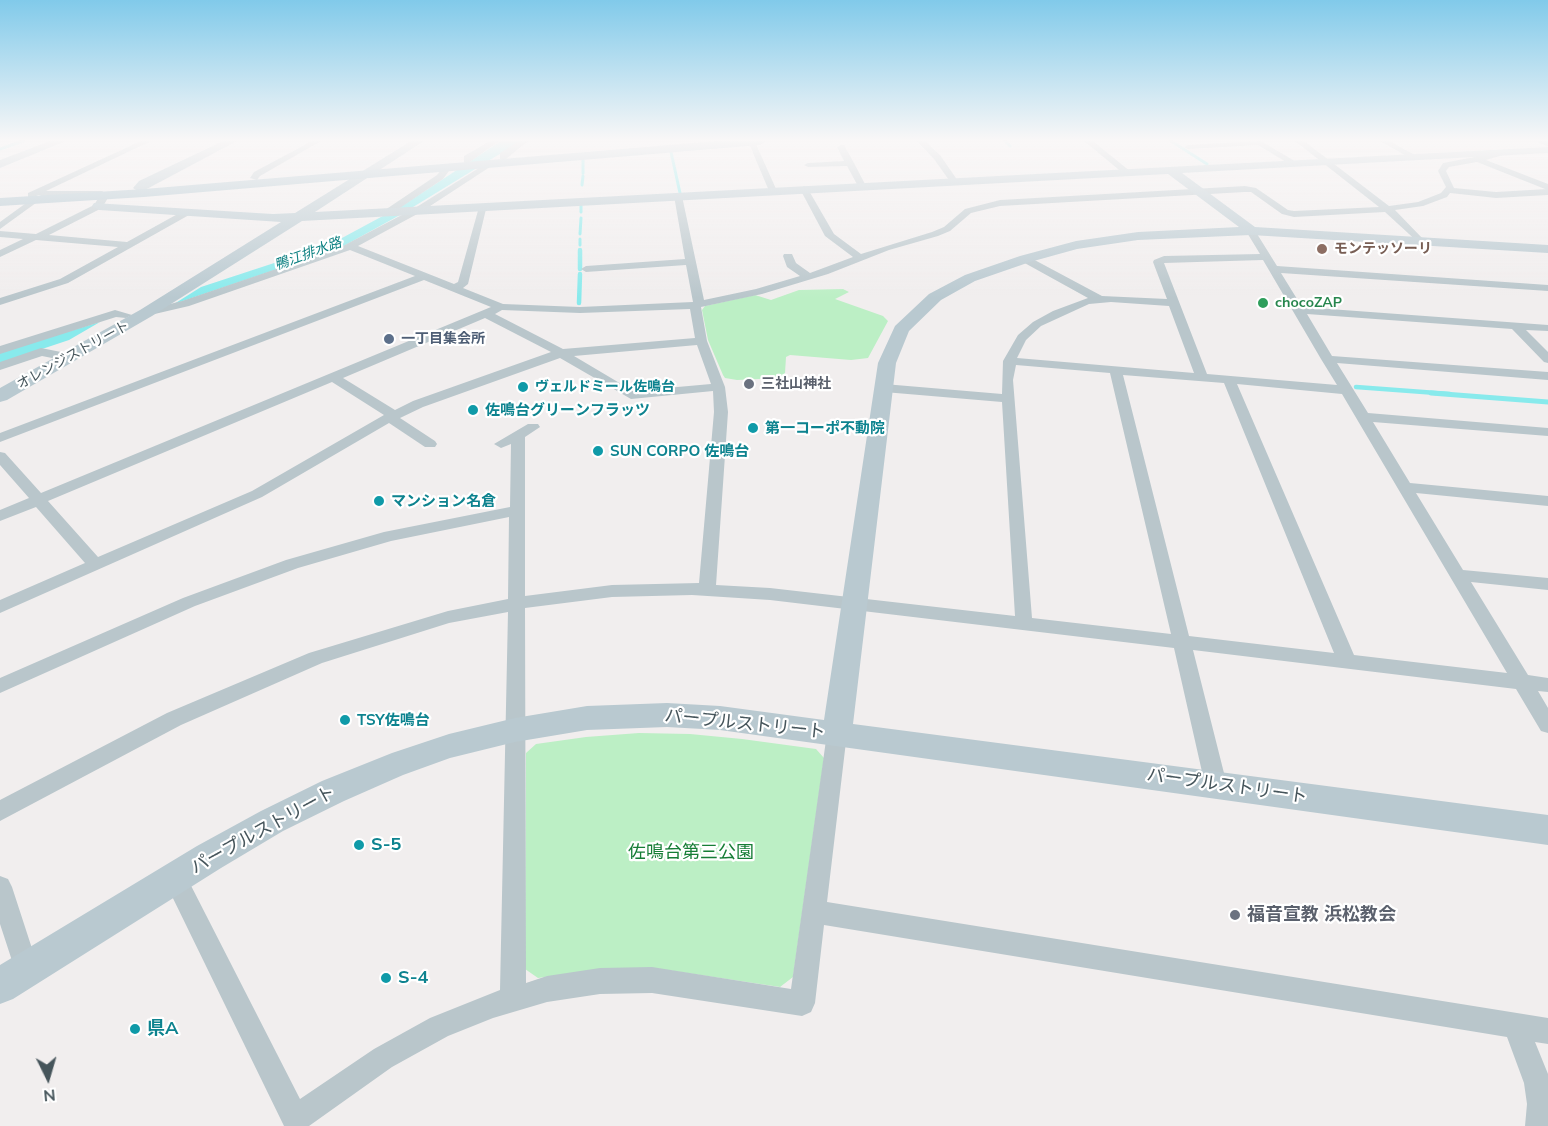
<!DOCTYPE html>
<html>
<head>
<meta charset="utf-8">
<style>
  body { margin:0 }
  #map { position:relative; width:1548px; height:1126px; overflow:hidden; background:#f1eeee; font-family:Mulish,sans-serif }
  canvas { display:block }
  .north { position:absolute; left:18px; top:1048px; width:60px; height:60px; -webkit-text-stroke:4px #fff; paint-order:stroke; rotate:175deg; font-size:16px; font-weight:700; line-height:24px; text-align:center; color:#46555b }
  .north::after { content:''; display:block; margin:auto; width:21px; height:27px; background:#46555b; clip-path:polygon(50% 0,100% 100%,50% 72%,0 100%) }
</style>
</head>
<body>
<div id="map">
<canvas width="1548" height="1126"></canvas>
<div class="north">N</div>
</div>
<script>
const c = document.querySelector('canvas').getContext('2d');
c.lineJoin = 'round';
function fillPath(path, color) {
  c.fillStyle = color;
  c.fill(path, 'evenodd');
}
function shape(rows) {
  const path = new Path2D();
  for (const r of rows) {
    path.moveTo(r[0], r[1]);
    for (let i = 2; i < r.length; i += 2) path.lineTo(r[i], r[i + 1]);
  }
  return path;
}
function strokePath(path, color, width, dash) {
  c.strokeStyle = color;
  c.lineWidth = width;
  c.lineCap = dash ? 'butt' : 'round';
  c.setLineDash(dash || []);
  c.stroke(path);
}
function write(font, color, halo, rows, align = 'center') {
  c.font = font + ' Mulish,"Noto Sans JP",sans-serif';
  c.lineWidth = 4.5;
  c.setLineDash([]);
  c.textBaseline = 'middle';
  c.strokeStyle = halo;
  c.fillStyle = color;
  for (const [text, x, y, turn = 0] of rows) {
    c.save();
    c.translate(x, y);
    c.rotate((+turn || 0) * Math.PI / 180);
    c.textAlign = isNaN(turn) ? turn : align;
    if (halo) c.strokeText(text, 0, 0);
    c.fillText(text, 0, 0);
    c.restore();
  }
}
fillPath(shape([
  [843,289,849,292,835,299,883,316,888,321,868,358,851,360,790,355,786,357,785,373,780,378,737,380,725,378,723,375,708,340,702,310,705,306,755,295,771,300,799,290],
  [639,733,690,734,742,739,816,749,824,758,793,977,780,987,654,968,601,969,538,978,525,969,526,753,536,744,586,737]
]), '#bcefc5');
fillPath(shape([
  [501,141,521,141,400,215,340,248,174,304,201,287,329,245,405,204],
  [100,322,69,340,0,363,0,352]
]), '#88eaec');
strokePath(shape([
  [1005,141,1010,146],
  [1171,141,1207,164],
  [0,149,23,141],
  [671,152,680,193],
  [583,160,583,173],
  [582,185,583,176],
  [581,204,581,212],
  [580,234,581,218],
  [580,239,580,245]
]), '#88eaec', 3);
strokePath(shape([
  [580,250,580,269],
  [579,303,580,274],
  [1356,387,1450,394]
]), '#88eaec', 4.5);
strokePath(shape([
  [1431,393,1548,402]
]), '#88eaec', 5);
fillPath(shape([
  [141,141,151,141,46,191,102,191,109,196,102,208,49,235,127,242,183,211,189,211,189,215,68,283,0,305,0,298,60,279,118,247,36,240,0,257,0,250,23,239,0,237,0,231,36,234,94,205,99,197,43,197,39,195,31,198,28,197,28,193,141,141],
  [312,141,321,141,260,176,257,180,250,178,254,172,312,141],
  [490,141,499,141,470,162,464,162,464,156,490,141],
  [519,141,528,141,506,159,500,159,500,153,519,141],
  [748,141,755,142,777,191,776,193,769,191,748,141],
  [917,141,925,141,940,155,958,181,957,183,951,183,934,159,917,141],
  [1084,141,1093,141,1131,172,1124,174,1084,141],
  [1261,141,1298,163,1291,165,1258,145,1188,149,1184,147,1188,145,1261,141],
  [1295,141,1304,141,1389,206,1418,202,1441,193,1446,187,1438,171,1443,163,1490,154,1488,152,1492,150,1503,155,1486,160,1548,184,1548,195,1496,198,1450,193,1447,197,1423,206,1395,210,1424,240,1424,244,1421,245,1385,212,1294,217,1282,214,1251,192,1245,192,1000,206,971,213,950,231,938,236,889,250,828,274,762,294,701,307,707,341,725,387,728,412,716,585,770,588,1015,616,1002,402,884,392,878,388,884,384,1002,394,1003,361,1018,335,1033,322,1053,311,1088,298,1021,261,1021,257,1029,257,1102,296,1167,299,1153,262,1154,260,1164,256,1260,254,1246,231,1251,228,1254,229,1277,266,1548,285,1548,291,1281,273,1302,307,1548,325,1548,331,1526,330,1548,352,1548,363,1544,362,1512,329,1307,314,1332,356,1548,372,1548,380,1337,363,1368,413,1548,428,1548,436,1373,422,1410,483,1548,496,1548,506,1416,493,1463,570,1548,578,1548,590,1471,582,1528,675,1548,678,1548,692,1538,691,1548,708,1548,733,1541,731,1516,689,1193,650,1227,785,1223,792,1216,794,1209,792,1205,785,1174,648,770,600,692,595,612,597,525,608,526,983,547,976,600,968,652,967,791,989,827,733,830,727,837,725,844,727,847,733,827,902,1548,1018,1548,1044,1535,1042,1548,1074,1548,1126,1525,1126,1527,1104,1524,1083,1507,1037,824,925,815,1003,811,1012,802,1016,652,993,600,994,547,1002,493,1018,448,1036,392,1067,309,1126,284,1126,167,886,163,878,167,870,175,867,183,870,300,1099,374,1049,430,1018,500,990,508,612,449,623,322,663,181,725,0,821,0,800,167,713,309,653,448,611,508,599,509,517,391,541,298,568,195,606,0,693,0,678,183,598,286,560,384,532,510,507,511,444,501,448,494,444,528,424,538,424,540,427,525,437,525,596,612,585,699,583,714,412,713,391,631,399,560,358,423,407,400,418,435,441,437,444,435,447,425,447,389,423,262,497,0,613,0,600,85,563,36,507,0,521,0,510,29,498,0,465,0,452,5,453,41,493,491,307,424,280,0,442,0,433,415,276,350,250,189,306,146,316,140,313,142,311,182,301,341,247,415,208,490,161,493,161,493,165,421,212,358,246,454,284,458,282,479,207,487,205,468,284,463,288,503,304,580,307,693,302,686,265,586,272,581,269,586,266,685,259,674,196,678,193,682,196,704,300,756,289,800,276,787,267,783,256,784,254,792,254,796,263,810,273,853,257,825,236,800,189,804,186,808,189,834,234,861,254,932,232,944,227,965,209,1000,200,1245,186,1256,188,1288,210,1294,211,1379,207,1295,141],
  [1477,162,1545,189,1547,189,1496,192,1454,188,1446,171,1449,167,1477,162],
  [1263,260,1321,359,1337,385,1207,374,1164,263,1263,260],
  [1111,302,1169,306,1194,373,1017,358,1026,340,1041,326,1089,304,1111,302],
  [690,309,695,338,563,349,495,314,502,310,580,313,690,309],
  [485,318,551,352,413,401,395,410,343,378,485,318],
  [697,345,711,384,633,391,574,356,697,345],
  [1016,365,1110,373,1171,634,1032,618,1013,380,1016,365],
  [1123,375,1224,383,1334,653,1189,636,1123,375],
  [332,382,384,415,252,491,98,557,48,501,332,382],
  [1237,384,1342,394,1507,673,1354,655,1237,384],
  [1380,141,1389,141,1417,156,1410,158,1380,141],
  [1538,141,1548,141,1548,146,1539,143,1538,141],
  [841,145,844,145,854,163,866,186,865,188,859,188,847,166,808,167,804,165,808,163,844,161,837,147,841,145],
  [445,165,452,167,443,179,391,214,385,214,385,210,437,175,445,165],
  [33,198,40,200,0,229,0,222,33,198],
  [115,310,132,315,126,318,116,317,0,354,0,346,115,310],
  [41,348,61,352,63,355,57,359,42,356,0,370,0,362,41,348],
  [0,876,8,879,12,887,39,970,36,979,27,982,18,979,0,924,0,876]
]), '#b9c6cb');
fillPath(shape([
  [50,141,66,141,0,168,0,160,50,141],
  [223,141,237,141,143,191,139,192,133,188,139,181,223,141],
  [411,141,424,141,315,212,1548,147,1548,153,1182,173,1255,227,1548,245,1548,253,1251,235,1138,240,1077,249,1030,262,975,281,941,300,909,331,896,363,853,724,1548,815,1548,845,720,730,667,727,587,730,515,742,450,758,403,775,344,801,283,831,221,868,13,999,0,1004,0,965,197,846,261,811,322,781,392,753,449,734,515,718,587,706,667,703,720,706,824,720,878,363,895,326,929,294,965,275,1020,256,1076,241,1138,232,1239,227,1168,174,302,221,152,316,7,400,0,402,0,388,140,310,281,222,99,210,92,206,94,203,273,214,295,213,411,141]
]), '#b9c9d0');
fillPath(shape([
  [717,141,766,141,760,145,144,197,0,206,0,198,144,189,717,141]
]), '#adc3cd');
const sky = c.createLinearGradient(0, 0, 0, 298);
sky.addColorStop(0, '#81caea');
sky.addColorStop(0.47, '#f9f7f7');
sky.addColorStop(1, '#f9f7f700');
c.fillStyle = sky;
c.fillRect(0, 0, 1548, 298);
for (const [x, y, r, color] of [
  [1322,249,6,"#8d6e63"],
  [1263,303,6,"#2e9e5b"],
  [389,339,6,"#5c6f8a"],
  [749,384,6,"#6b7280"],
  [523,387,6,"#0f9aa8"],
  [473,410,6,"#0f9aa8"],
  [753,428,6,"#0f9aa8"],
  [598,451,6,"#0f9aa8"],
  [379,501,6,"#0f9aa8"],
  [345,720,6,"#0f9aa8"],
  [359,845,6,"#0f9aa8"],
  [1235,915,6,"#6b7280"],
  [386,978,6,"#0f9aa8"],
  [135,1029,6,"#0f9aa8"]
]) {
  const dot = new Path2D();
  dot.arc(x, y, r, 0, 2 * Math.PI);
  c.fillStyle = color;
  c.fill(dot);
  strokePath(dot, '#fff', 2);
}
write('bold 14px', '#785e54', '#fff', [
  ["モンテッソーリ",1334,249]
], 'left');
write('italic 14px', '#0d8182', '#fff', [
  ["鴨江排水路",308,254,-20]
]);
write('bold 14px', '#27864d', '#fff', [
  ["chocoZAP",1275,303]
], 'left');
write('bold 14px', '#4e5e75', '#fff', [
  ["一丁目集会所",401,339]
], 'left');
write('14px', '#46555b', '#fff', [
  ["オレンジストリート",73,355,-29]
]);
write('bold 14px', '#5b616d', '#fff', [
  ["三社山神社",761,384]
], 'left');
write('bold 14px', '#0d838f', '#fff', [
  ["ヴェルドミール佐鳴台",535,387]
], 'left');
write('bold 15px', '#0d838f', '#fff', [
  ["佐鳴台グリーンフラッツ",485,410],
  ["第一コーポ不動院",765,428],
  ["SUN CORPO 佐鳴台",610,451],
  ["マンション名倉",391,501],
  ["TSY佐鳴台",357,720]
], 'left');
write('18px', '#46555b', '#fff', [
  ["パープルストリート",745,724,6],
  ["パープルストリート",1227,786,8],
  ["パープルストリート",263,830,-29]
]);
write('bold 18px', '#0d838f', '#fff', [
  ["S-5",371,845],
  ["S-4",398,978],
  ["県A",147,1029]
], 'left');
write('18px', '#167d36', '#fff', [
  ["佐鳴台第三公園",691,853]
]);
write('bold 18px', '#5b616d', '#fff', [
  ["福音宣教 浜松教会",1247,915]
], 'left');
</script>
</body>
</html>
